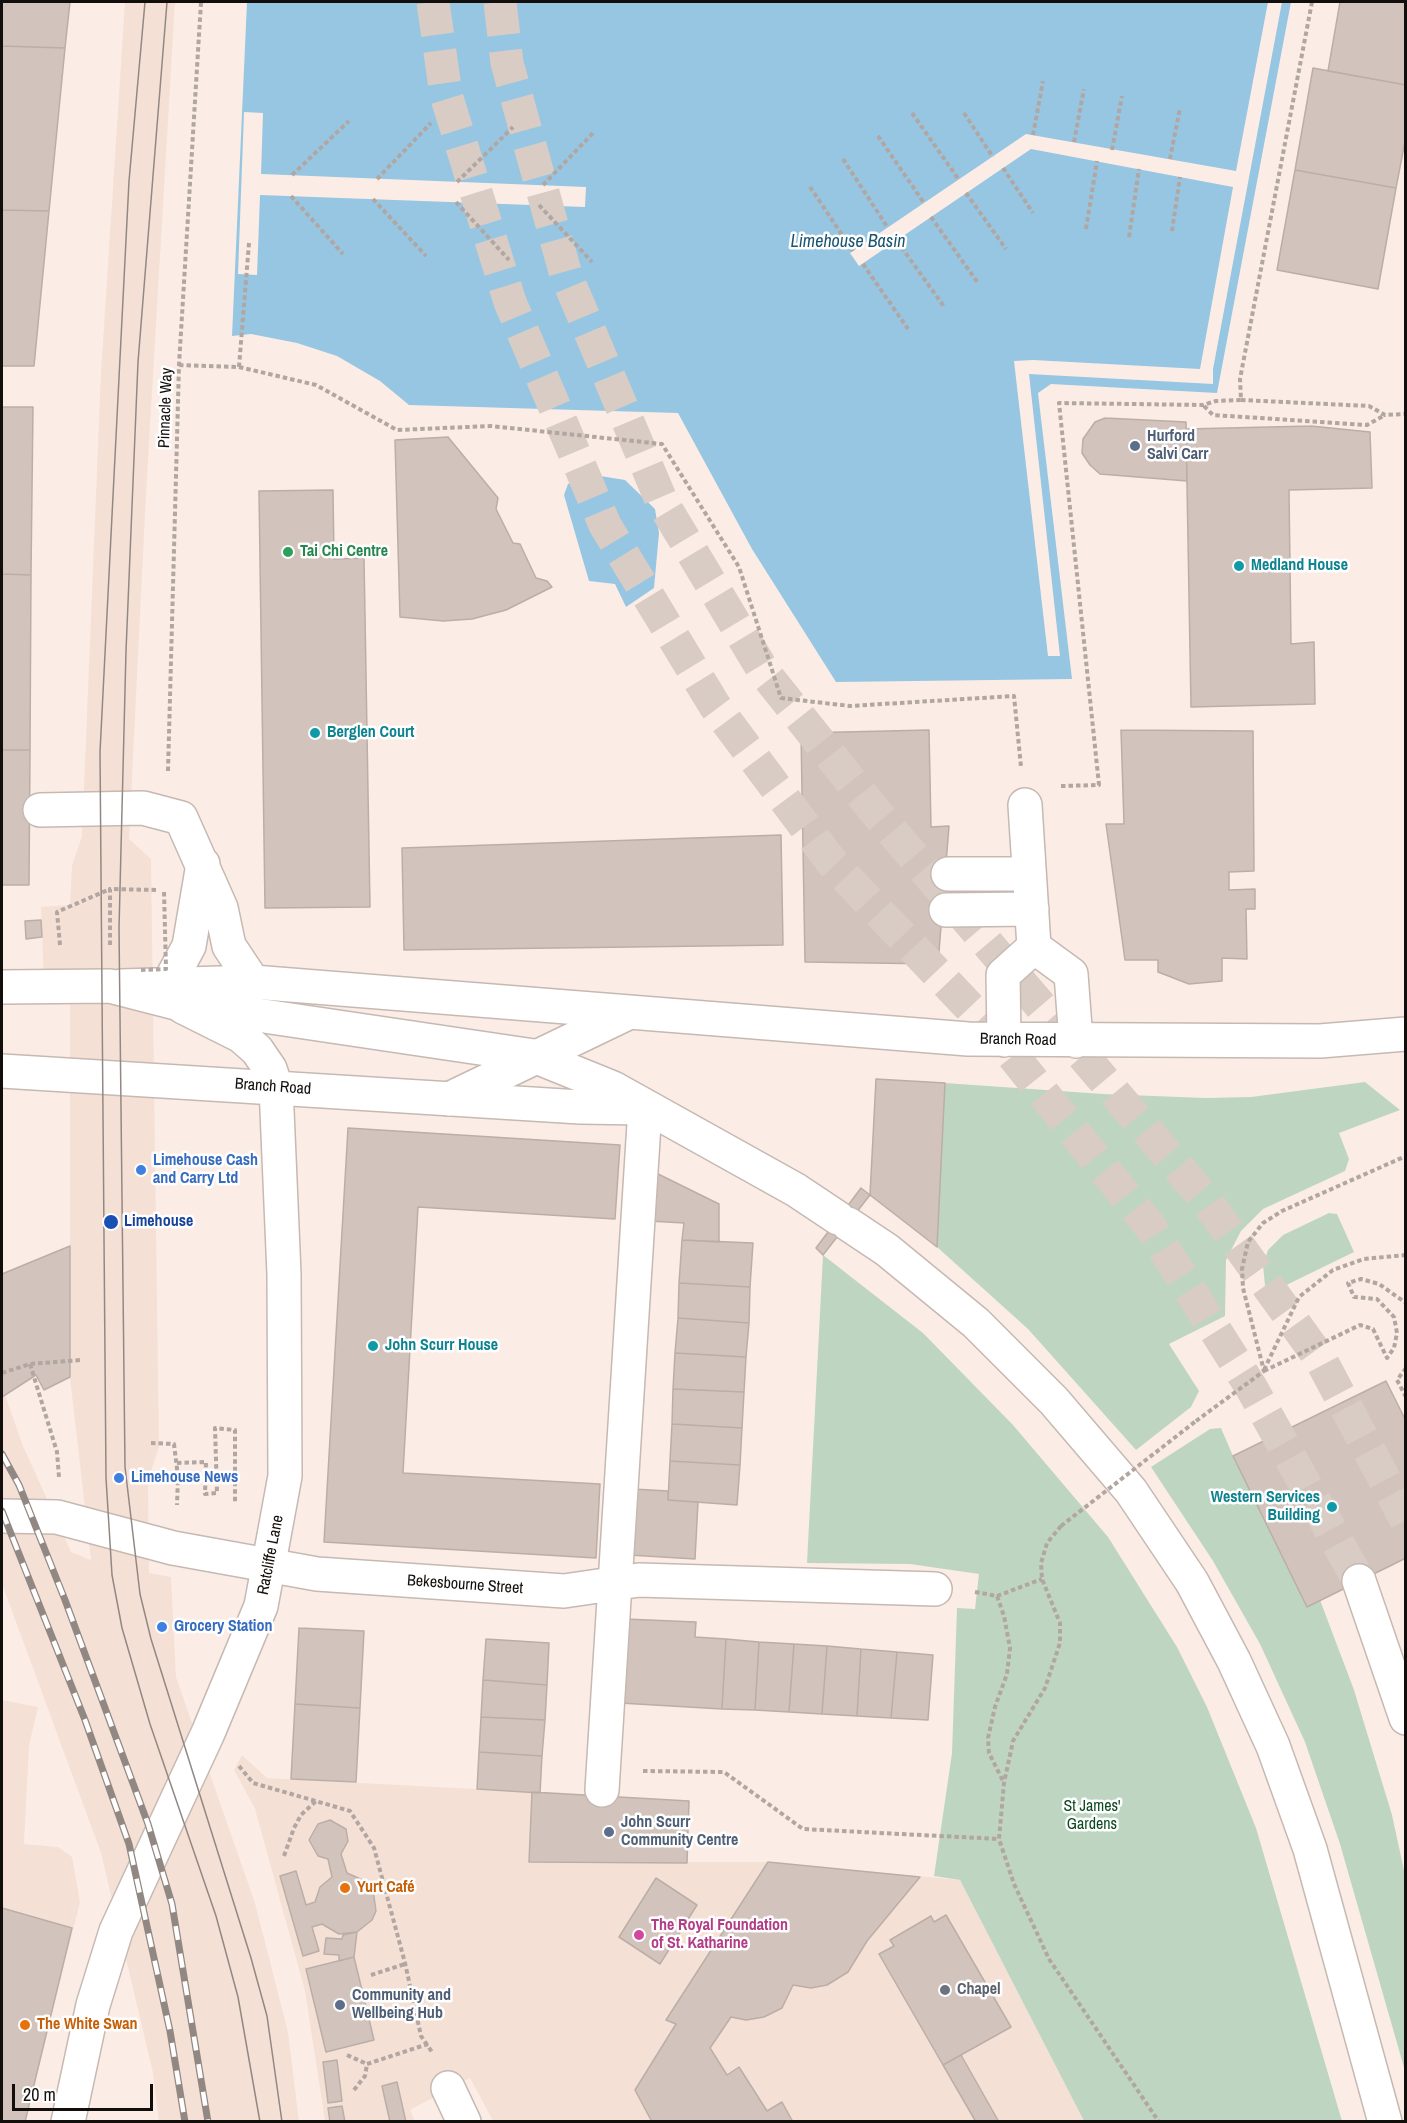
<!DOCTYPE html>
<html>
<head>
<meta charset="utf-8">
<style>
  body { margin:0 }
  #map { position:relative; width:1407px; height:2123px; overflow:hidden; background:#fbede6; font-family:"Archivo Narrow",sans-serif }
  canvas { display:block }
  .frame { position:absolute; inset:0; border:3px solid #120e0b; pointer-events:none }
  .scale { position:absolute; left:12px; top:2084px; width:141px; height:27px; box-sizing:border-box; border:3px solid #120e0b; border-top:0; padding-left:8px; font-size:18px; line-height:21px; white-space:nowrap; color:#120e0b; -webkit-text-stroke:4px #fefefe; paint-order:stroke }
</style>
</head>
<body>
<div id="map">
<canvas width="1407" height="2123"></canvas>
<div class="frame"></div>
<div class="scale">20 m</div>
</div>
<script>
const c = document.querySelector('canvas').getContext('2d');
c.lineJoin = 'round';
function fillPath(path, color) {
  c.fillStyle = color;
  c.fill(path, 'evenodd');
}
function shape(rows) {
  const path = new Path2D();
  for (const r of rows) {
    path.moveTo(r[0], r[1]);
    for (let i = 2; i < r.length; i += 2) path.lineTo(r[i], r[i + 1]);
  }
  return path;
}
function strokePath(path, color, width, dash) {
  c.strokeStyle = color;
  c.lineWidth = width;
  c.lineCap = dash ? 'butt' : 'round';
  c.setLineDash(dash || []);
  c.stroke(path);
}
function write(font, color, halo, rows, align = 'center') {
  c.font = font + ' "Archivo Narrow",sans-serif';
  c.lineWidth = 5;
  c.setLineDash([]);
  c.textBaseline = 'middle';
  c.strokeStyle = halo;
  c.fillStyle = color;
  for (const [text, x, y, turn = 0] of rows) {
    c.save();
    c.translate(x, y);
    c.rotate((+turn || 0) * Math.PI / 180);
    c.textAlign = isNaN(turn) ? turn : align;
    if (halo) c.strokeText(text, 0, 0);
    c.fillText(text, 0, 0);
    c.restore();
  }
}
fillPath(shape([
  [125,2,175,2,146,494,129,839,151,859,159,1447,148,1480,149,1573,171,1577,176,1677,255,1903,288,2032,299,2121,159,2121,153,2073,101,1853,2,1584,2,1274,70,1246,70,983,44,982,41,907,70,905,72,865,82,836,101,372],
  [36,1375,44,1390,70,1378,91,1560,71,1552,23,1446,5,1395],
  [2,1700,38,1707,29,1746,24,1844,58,1847,72,1857,80,1902,25,2121,2,2121],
  [242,1755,267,1778,532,1792,529,1862,768,1862,960,1880,1084,2121,493,2121,470,2078,410,2110,415,2121,325,2121,305,1991,255,1809,234,1770]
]), '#f5e0d5');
fillPath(shape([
  [1365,1082,1400,1110,1339,1133,1349,1159,1345,1171,1263,1209,1241,1231,1226,1260,1225,1316,1169,1344,1199,1391,1191,1407,1136,1450,1028,1329,937,1247,945,1083,1103,1094,1205,1098,1251,1097],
  [1329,1213,1337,1214,1354,1252,1266,1295,1263,1266,1268,1250,1283,1235],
  [823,1255,923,1333,1013,1425,1108,1537,1177,1647,1207,1707,1256,1828,1342,2121,1084,2121,960,1880,934,1876,952,1753,957,1608,975,1609,979,1574,910,1564,807,1563],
  [1221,1428,1233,1456,1320,1600,1354,1690,1392,1815,1405,1875,1405,2071,1340,1844,1305,1742,1260,1644,1213,1561,1151,1467,1210,1429]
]), '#bed6c1');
fillPath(shape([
  [247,2,1291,2,1217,393,1051,384,1038,393,1072,679,836,682,752,549,678,413,409,405,380,381,337,356,297,343,251,334,232,336],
  [588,474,625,480,655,509,659,533,654,588,626,607,615,584,589,581,564,495,568,484]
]), '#97c6e2');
fillPath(shape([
  [1268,2,1282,2,1213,369,1213,384,1029,374,1060,656,1048,656,1014,361,1033,360,1200,369,1233,187,1031,149,859,266,850,253,1026,134,1236,171],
  [244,112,263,113,261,174,586,187,585,207,260,195,257,275,238,274]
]), '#fbede6');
const building = shape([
  [2,2,70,2,65,48,2,46,2,2],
  [1340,2,1406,2,1406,85,1328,71,1340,2],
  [2,46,65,48,49,211,2,210,2,46],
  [1313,68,1406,85,1406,136,1396,188,1295,170,1313,68],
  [1295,170,1396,188,1378,289,1277,270,1295,170],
  [2,210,49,211,34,366,2,366,2,210],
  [2,407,33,407,31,575,2,574,2,407],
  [1105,418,1186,422,1187,481,1100,474,1090,465,1082,453,1083,439,1095,422,1105,418],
  [1311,426,1370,432,1372,488,1289,490,1291,644,1314,642,1315,704,1191,707,1186,429,1311,426],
  [448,437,498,498,496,509,513,543,520,544,536,578,547,581,552,587,506,610,472,619,443,621,400,617,395,440,448,437],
  [333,490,334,559,364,558,370,907,265,908,259,491,333,490],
  [2,574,31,575,30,750,2,750,2,574],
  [929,730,931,827,949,826,938,964,805,962,801,733,929,730],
  [1121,730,1253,731,1254,871,1229,872,1229,890,1255,889,1255,909,1246,909,1247,959,1222,958,1222,981,1189,984,1158,972,1158,960,1125,960,1106,824,1124,824,1121,730],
  [2,750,30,750,29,885,2,885,2,750],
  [781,835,783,945,404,950,402,848,781,835],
  [41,920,42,937,26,939,25,921,41,920],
  [876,1079,945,1083,937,1247,870,1195,876,1079],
  [348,1128,620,1145,615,1219,418,1207,403,1473,600,1484,596,1558,324,1542,348,1128],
  [652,1171,719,1204,719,1242,682,1240,684,1223,649,1221,652,1171],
  [861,1188,870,1195,823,1255,816,1248,861,1188],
  [682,1240,753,1243,750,1287,679,1283,682,1240],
  [70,1246,70,1377,44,1390,36,1375,2,1397,2,1274,70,1246],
  [679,1283,750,1287,749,1323,678,1318,679,1283],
  [678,1318,749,1323,746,1357,675,1353,678,1318],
  [675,1353,746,1357,744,1392,673,1389,675,1353],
  [1386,1381,1406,1421,1406,1558,1307,1607,1233,1456,1386,1381],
  [673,1389,744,1392,742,1428,672,1424,673,1389],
  [672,1424,742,1428,740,1465,670,1461,672,1424],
  [670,1461,740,1465,737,1505,668,1500,670,1461],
  [633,1489,668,1491,668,1500,698,1502,695,1559,629,1555,633,1489],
  [625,1619,696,1622,695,1637,726,1639,722,1709,620,1703,625,1619],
  [299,1628,364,1631,360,1708,295,1704,299,1628],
  [486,1639,549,1643,547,1685,483,1680,486,1639],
  [726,1639,759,1642,755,1710,722,1709,726,1639],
  [759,1642,794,1644,789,1712,755,1710,759,1642],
  [794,1644,827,1646,822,1714,789,1712,794,1644],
  [827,1646,861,1649,857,1716,822,1714,827,1646],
  [861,1649,897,1652,891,1718,857,1716,861,1649],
  [897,1652,933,1655,928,1720,891,1718,897,1652],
  [483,1680,547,1685,545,1720,481,1717,483,1680],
  [295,1704,360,1708,356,1782,291,1779,295,1704],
  [481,1717,545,1720,542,1756,479,1752,481,1717],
  [479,1752,542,1756,540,1793,477,1789,479,1752],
  [532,1792,689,1801,687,1863,529,1862,532,1792],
  [330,1820,346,1829,348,1841,341,1854,347,1873,367,1882,373,1890,376,1911,372,1920,357,1932,339,1934,322,1924,312,1927,319,1951,303,1956,280,1876,296,1871,306,1905,315,1902,320,1887,332,1877,328,1859,318,1856,309,1840,318,1824,330,1820],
  [768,1862,920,1877,867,1941,848,1972,827,1985,811,1988,793,1985,782,2008,764,2017,746,2020,731,2017,710,2048,727,2075,739,2067,767,2111,782,2102,793,2122,652,2122,635,2090,676,2024,666,2020,768,1862],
  [656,1878,697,1905,660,1964,619,1937,656,1878],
  [2,1908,72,1928,25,2122,2,2121,2,1908],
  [946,1915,1011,2027,943,2065,879,1954,894,1946,890,1940,931,1916,934,1922,946,1915],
  [357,1932,354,1957,339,1961,339,1955,324,1954,326,1938,342,1939,343,1935,357,1932],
  [354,1957,374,2040,326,2052,306,1969,354,1957],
  [961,2055,999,2122,976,2122,943,2065,961,2055],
  [337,2060,342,2101,328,2103,323,2062,337,2060],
  [397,2082,406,2122,390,2122,382,2086,397,2082],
  [342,2106,345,2122,330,2122,328,2108,342,2106]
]);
fillPath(building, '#d2c4bd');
strokePath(building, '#bbaea7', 1.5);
strokePath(shape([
  [433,2,446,95,510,302,605,525,715,706,833,864,997,1036,1149,1225,1251,1387,1359,1581],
  [500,2,507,63,566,275,662,502,764,672,873,809,1205,1199,1321,1360,1406,1520]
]), '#d8ccc5', 33, [33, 16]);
const minor = shape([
  [40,810,143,808,181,818,221,908,229,946,253,982],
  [948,874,1029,874],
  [946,910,1032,909],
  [1034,947,1071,974,1076,1041],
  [169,983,189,946,203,864],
  [121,986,253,982,968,1039,1320,1041,1406,1034],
  [1004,1040,1003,975,1034,947,1025,805],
  [449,1099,630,1012],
  [2,1516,57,1517,173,1548,317,1574,564,1591,639,1580,935,1589],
  [602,1790,645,1108],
  [448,2088,464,2122],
  [68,2122,93,2005,116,1931,208,1733,261,1606,285,1476,284,1274,276,1087,270,1069,257,1050,241,1036,183,1007]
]);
const major = shape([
  [2,987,110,986,176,1003,534,1056,613,1088,796,1190,838,1218],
  [2,1071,580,1107,643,1108],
  [848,1224,887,1250,976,1323,1054,1401,1131,1491,1192,1582,1234,1661,1273,1746,1310,1849,1385,2122]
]);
const highway = shape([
  [1359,1581,1406,1718]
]);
strokePath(minor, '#c6b9b2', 36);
strokePath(major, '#c6b9b2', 36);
strokePath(highway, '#c6b9b2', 36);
strokePath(shape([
  [912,113,959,180],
  [964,113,993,157],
  [1033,135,1043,81],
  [878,136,924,203],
  [1074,142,1084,89],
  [1112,150,1122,96],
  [843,159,888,228],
  [1170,159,1180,108],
  [1003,168,1033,213],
  [292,175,349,121],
  [377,179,431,123],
  [457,182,513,127],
  [543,185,595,131],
  [810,187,853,251],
  [966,193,1006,249],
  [291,196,343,254],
  [373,199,426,256],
  [456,202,509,260],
  [539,205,592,262],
  [931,217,978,283],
  [1086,229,1097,161],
  [1172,231,1180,177],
  [1129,237,1139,169],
  [897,241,945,308],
  [863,264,908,329],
  [179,365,239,367,316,385,397,430,491,426,662,444,739,567,781,698,850,706,1014,696,1021,767],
  [239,367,249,243],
  [1241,400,1369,406,1385,415,1406,414],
  [1204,406,1213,415,1367,425,1385,415],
  [168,771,179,365,201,2],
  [1061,786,1099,785,1059,403,1203,405,1216,401,1241,400,1240,379,1312,2],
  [60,945,57,912,110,889],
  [110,945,110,889,158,890],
  [30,1364,57,1452,59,1477],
  [1406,1368,1397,1380,1406,1397],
  [1264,1370,1299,1297,1333,1270,1364,1259,1406,1255],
  [1264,1371,1360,1325,1373,1329,1387,1358,1394,1348,1397,1333,1394,1317,1377,1299,1354,1297,1348,1283,1361,1279,1379,1284,1406,1303],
  [2,1373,30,1364,81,1360],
  [1196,1421,1264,1371,1243,1288,1242,1269,1248,1242,1263,1223,1282,1211,1406,1156],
  [151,1443,174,1444,178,1477,177,1505],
  [177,1463,206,1462,205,1494,217,1493,215,1428,235,1430,235,1504],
  [1061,1526,1047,1543,1041,1563,1042,1579,1060,1623,1060,1643,1045,1688,1013,1741,1004,1783,999,1839,1014,1884,1049,1959,1159,2122],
  [975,1592,997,1596,1004,1616,1010,1648,1007,1674,995,1707,988,1738,989,1753,1004,1783],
  [997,1596,1042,1579],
  [239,1766,253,1783,350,1811,374,1848,405,1963,421,2036,432,2052],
  [643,1771,724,1772,803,1829,999,1839],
  [284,1856,294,1828,301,1815,316,1801],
  [371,1975,405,1964],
  [347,2055,367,2064],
  [354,2090,365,2076,367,2064,428,2044]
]), '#b1a6a1', 4, [4.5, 3]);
strokePath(minor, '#fff', 33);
strokePath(major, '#fff', 33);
strokePath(highway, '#fff', 33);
strokePath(shape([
  [145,2,129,181,100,752,106,1478,112,1575,122,1628,150,1724,216,1916,238,1997,260,2122],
  [167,2,138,362,126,651,119,928,125,1467,140,1594,151,1639,251,1958,267,2016,282,2122]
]), '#928883', 1.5);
const rail = shape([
  [2,1454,19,1485,65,1600,148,1824,172,1904,208,2122],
  [2,1511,85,1720,129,1844,170,2031,185,2122]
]);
strokePath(rail, '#928883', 7);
strokePath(rail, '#fefefe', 4.5, [14]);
strokePath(shape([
  [141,970,166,969,164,891],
  [1061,1526,1196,1421]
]), '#b1a6a1', 4, [4.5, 3]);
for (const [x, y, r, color] of [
  [1135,446,6,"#5c6f8a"],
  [288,552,6,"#2e9e5b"],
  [1239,566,6,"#0f9aa8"],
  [315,733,6,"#0f9aa8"],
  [141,1170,6,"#3f7fe0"],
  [111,1222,8,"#1a4fb4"],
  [373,1346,6,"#0f9aa8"],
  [119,1478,6,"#3f7fe0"],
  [1332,1507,6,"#0f9aa8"],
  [162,1627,6,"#3f7fe0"],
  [609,1832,6,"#5c6f8a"],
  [345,1888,6,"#e8710a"],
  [639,1935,6,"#d1479c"],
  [945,1990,6,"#6b7280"],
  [340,2005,6,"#5c6f8a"],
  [25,2025,6,"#e8710a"]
]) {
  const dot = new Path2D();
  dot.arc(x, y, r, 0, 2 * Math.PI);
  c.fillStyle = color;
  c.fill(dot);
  strokePath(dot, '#fefefe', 2);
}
write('16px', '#120e0b', '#fefefe', [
  ["Pinnacle Way",166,408,-88],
  ["Branch Road",1018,1040,1],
  ["Branch Road",273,1087,4],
  ["Ratcliffe Lane",271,1555,-79],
  ["Bekesbourne Street",465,1585,4]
]);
write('bold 16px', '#4e5e75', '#fefefe', [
  ["Hurford",1147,437],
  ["Salvi Carr",1147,455],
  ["John Scurr",621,1823],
  ["Community Centre",621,1841],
  ["Community and",352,1996],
  ["Wellbeing Hub",352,2014]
], 'left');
write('bold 16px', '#27864d', '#fefefe', [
  ["Tai Chi Centre",300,552]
], 'left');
write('bold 16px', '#0d838f', '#fefefe', [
  ["Medland House",1251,566],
  ["Berglen Court",327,733],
  ["John Scurr House",385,1346],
  ["Western Services",1320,1498,"right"],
  ["Building",1320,1516,"right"]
], 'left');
write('bold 16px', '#366cbe', '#fefefe', [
  ["Limehouse Cash",153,1161],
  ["and Carry Ltd",153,1179],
  ["Limehouse News",131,1478],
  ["Grocery Station",174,1627]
], 'left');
write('bold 16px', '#164399', '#fefefe', [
  ["Limehouse",124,1222]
], 'left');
write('16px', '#0e4a1f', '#fefefe', [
  ["St James'",1092,1807],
  ["Gardens",1092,1825]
]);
write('bold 16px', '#c56008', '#fefefe', [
  ["Yurt Café",357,1888],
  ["The White Swan",37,2025]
], 'left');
write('bold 16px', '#b23c85', '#fefefe', [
  ["The Royal Foundation",651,1926],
  ["of St. Katharine",651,1944]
], 'left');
write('bold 16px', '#5b616d', '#fefefe', [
  ["Chapel",957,1990]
], 'left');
write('italic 18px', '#1a5470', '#fefefe', [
  ["Limehouse Basin",848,242]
]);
</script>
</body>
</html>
